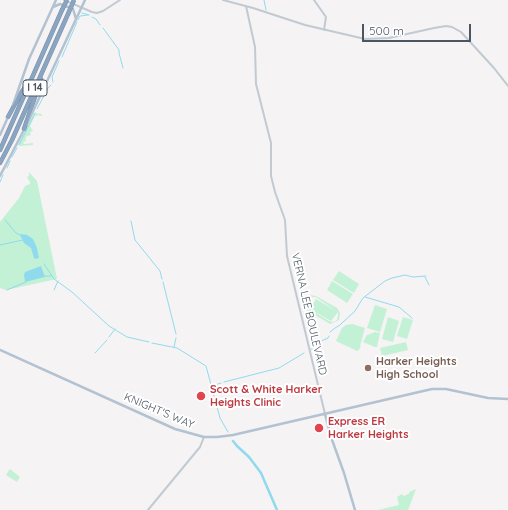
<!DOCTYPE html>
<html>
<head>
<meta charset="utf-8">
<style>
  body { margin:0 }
  #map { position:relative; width:508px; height:510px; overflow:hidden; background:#f5f3f3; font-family:Quicksand,sans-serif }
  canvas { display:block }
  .scale { position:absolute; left:362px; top:24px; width:109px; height:18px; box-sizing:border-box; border:2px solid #4a5661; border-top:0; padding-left:5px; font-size:12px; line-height:14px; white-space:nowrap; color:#4a5661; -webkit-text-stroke:3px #fff; paint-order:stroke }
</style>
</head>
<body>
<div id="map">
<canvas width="508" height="510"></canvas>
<div class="scale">500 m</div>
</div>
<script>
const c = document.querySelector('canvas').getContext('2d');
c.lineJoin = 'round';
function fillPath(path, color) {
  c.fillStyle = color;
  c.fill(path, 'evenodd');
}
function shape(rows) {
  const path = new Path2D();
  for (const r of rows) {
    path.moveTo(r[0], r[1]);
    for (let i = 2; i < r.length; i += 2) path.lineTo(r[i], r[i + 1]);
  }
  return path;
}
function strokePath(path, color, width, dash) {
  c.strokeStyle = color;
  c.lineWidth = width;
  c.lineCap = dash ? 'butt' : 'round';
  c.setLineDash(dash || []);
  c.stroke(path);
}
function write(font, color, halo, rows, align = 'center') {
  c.font = font + ' Quicksand,sans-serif';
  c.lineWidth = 4;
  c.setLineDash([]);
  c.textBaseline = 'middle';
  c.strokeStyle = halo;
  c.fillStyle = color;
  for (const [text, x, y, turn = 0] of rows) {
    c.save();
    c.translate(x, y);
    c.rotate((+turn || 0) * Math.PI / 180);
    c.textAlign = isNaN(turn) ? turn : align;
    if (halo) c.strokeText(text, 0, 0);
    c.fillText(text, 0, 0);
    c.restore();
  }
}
fillPath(shape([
  [34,113,42,114,42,115,41,116,38,115,35,116,30,126,33,131,30,132,31,135,27,136,25,140,27,141,23,142,24,144,33,143,33,145,20,146,18,144],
  [29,172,37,181,57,279,6,290,0,288,0,222,19,198,25,186,30,184,30,182,27,177,29,176],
  [339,271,359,284,354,293,333,280],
  [332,281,353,294,347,303,327,290],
  [310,295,316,296,337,308,340,313,339,320,330,324,305,309,305,300],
  [311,297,316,297,337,312,316,299,310,309,331,321,338,312,338,315,337,320,333,322,329,321,308,308,306,302],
  [375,305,387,309,380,332,367,328],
  [388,317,399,321,393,342,382,339],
  [403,317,413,320,407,339,397,336],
  [352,324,365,328,360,346,361,346,359,350,357,351,336,341,342,328,346,325],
  [375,332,380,333,377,347,375,347,363,342,367,335],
  [406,342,408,350,382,356,380,348],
  [10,469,20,477,17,482,6,475],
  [416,489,408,510,378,510,399,505,397,497,402,494,404,496,410,493,409,492]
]), '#c3f1d5');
fillPath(shape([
  [21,234,27,235,33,239,37,248,39,258,36,259,34,258,31,248,24,243,20,235],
  [41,266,45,277,25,282,24,275,25,272]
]), '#90daee');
strokePath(shape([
  [264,0,266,10],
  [82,13,89,15],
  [92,17,96,19,100,25],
  [78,20,80,16,88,15],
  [103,28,119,50,119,53,123,68],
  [62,57,77,22],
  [53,82,52,77,59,61],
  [37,109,48,88,51,85],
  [19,145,35,113],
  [12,157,17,148],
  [7,168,10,161],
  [0,182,3,175],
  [5,220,16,233,20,235],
  [131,221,135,240,160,271,162,279],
  [0,245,23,240],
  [44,264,54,279,72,292,109,326,127,337,149,342],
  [44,276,51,276],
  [425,277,429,285],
  [163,282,176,334],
  [7,290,26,282],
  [54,290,58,281],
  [365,297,399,307,412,318],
  [330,332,335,328,340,325,342,323,355,311,363,298,385,281,392,278,405,275,413,277,426,276],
  [109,337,115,329],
  [152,343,177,348,206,366,220,418,228,432],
  [174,347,176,338],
  [311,349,314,349,319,342,328,338,329,336],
  [95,353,107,340],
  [224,382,279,368,304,353],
  [212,386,221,383]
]), '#90daee', 1);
strokePath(shape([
  [233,441,237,446,249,457,261,473,277,510]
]), '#90daee', 2.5);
const highway = shape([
  [8,117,21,93,29,81],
  [24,129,41,79],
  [0,150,62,10],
  [0,163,12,140,68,14]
]);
strokePath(highway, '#7690ad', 4.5);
strokePath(shape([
  [64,0,92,12,97,13,103,11,120,0],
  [223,0,253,8,305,25,365,39,389,38,434,28,446,26,452,27,461,32,494,68,508,86],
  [314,0,326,17,324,30],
  [246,6,255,47,256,84,271,143,271,176,275,192,285,220,287,256,325,414],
  [148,510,200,447,204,437]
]), '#c1cad2', 2);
strokePath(shape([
  [53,7,60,4,73,9,76,19],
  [13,105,29,59,56,0],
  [27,124,85,0],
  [0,135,8,117],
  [0,176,25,128],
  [0,350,175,429,204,437,217,437,233,435,432,389,446,389,488,398,508,399],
  [325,414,331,437,344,473,355,510]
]), '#b3c2d1', 2.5);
strokePath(highway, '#8ba5c1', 3.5);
const highwayBridge = shape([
  [62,10,67,0],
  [68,14,74,0]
]);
strokePath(highwayBridge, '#7690ad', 4.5, []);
strokePath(highwayBridge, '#8ba5c1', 3.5);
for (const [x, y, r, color] of [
  [368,368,4,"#8d6e63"],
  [201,396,5,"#e0444e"],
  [319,428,5,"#e0444e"]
]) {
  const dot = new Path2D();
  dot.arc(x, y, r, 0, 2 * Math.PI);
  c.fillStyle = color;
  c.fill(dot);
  strokePath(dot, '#fff', 1.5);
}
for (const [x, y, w] of [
  [35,88,24]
]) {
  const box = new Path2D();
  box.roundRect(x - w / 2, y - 8, w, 16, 3);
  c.fillStyle = '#fff';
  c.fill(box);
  strokePath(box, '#4a5661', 1);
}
write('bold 10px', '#4a5661', null, [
  ["I 14",35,88]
]);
write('11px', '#4a5661', '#fff', [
  ["VERNA LEE BOULEVARD",309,314,77],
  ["KNIGHT'S WAY",159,411,23]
]);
write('bold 11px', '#785e54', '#fff', [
  ["Harker Heights",376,362],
  ["High School",376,375]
], 'left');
write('bold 11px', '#be3a42', '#fff', [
  ["Scott & White Harker",210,390],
  ["Heights Clinic",210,403],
  ["Express ER",328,422],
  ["Harker Heights",328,435]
], 'left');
</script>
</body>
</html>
